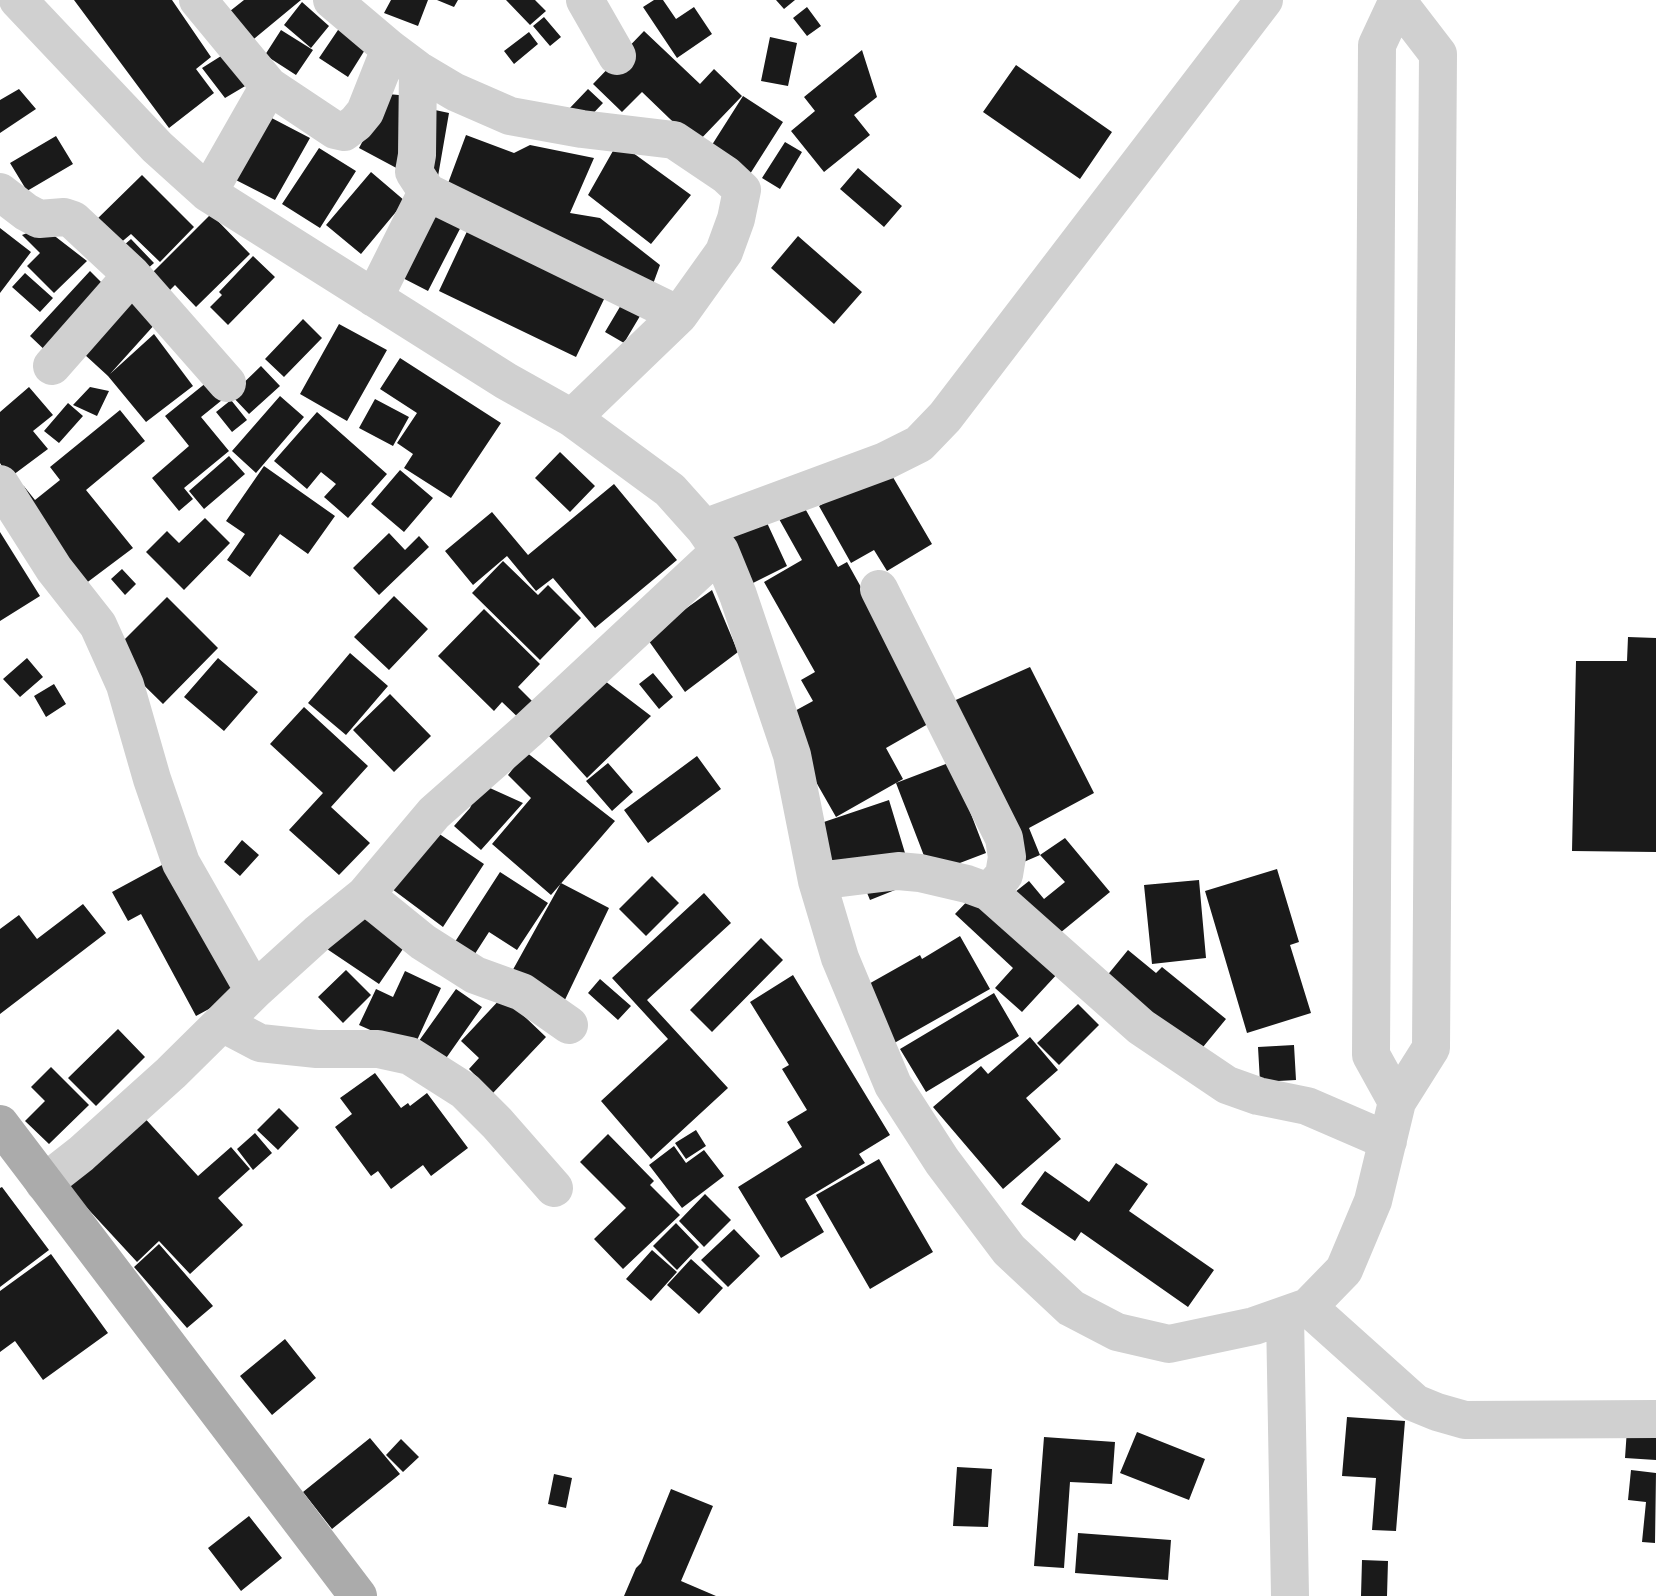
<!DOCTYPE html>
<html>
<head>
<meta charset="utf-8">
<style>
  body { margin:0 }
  canvas { display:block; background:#fff }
</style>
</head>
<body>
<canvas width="1656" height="1596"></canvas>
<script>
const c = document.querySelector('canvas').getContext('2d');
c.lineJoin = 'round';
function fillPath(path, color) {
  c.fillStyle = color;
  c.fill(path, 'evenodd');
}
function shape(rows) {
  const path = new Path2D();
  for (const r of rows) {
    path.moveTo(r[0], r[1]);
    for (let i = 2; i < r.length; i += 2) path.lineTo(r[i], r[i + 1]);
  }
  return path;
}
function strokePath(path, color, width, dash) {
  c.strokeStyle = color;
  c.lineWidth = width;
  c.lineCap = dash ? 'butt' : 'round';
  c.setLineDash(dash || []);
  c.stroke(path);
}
fillPath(shape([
  [74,0,172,0,211,57,196,69,214,93,169,128],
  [244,0,301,0,249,43,225,15],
  [391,0,428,0,418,26,384,13],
  [437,0,458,0,454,7],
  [506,0,535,0,546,11,530,25],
  [654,0,663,0,676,19,694,7,712,34,677,58,643,7],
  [776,0,795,0,784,9],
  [302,2,329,26,311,48,284,25],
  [807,7,821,26,807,36,793,18],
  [544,17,561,37,550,46,533,26],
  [340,27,368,45,348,77,319,58],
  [281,30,313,50,296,75,265,55],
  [644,31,700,84,714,69,742,96,696,144,642,92,622,112,593,84],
  [529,32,538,44,514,64,504,51],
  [770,37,797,43,788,86,761,81],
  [862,50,877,97,854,115,870,135,824,172,791,131,815,111,804,97],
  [229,51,252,82,225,98,202,68],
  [1016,65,1112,132,1080,179,983,112],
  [19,89,36,109,0,133,0,100],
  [588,89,603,103,583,124,568,110],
  [388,94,409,96,402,171,359,148],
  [743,96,783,122,750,174,710,148],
  [435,110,449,113,437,182,424,175],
  [264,114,310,138,275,200,230,177],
  [466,135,514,153,530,145,594,158,570,213,600,218,660,265,649,295,447,186],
  [56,136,73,164,27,191,10,163],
  [618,142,691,195,651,244,588,195],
  [785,142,802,152,780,189,762,178],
  [319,148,356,171,320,228,282,204],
  [858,168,902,206,884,227,840,189],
  [371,172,405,201,361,254,326,225],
  [142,175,194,227,160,262,131,234,118,245,92,224],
  [430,201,465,219,428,291,393,273],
  [211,214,250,254,196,307,175,285,162,298,145,280],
  [470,225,608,291,576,357,439,291],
  [43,227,87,261,54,293,27,266,40,253,22,235],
  [0,228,31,252,0,293],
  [798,236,862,292,834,324,771,268],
  [131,239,154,263,138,277,116,252],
  [253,256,275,277,228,325,210,307,222,295,219,292],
  [90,271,109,290,50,355,30,336],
  [25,273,53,298,40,312,12,287],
  [132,301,156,323,110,374,154,334,193,386,146,422,108,376,84,354],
  [621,305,640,316,624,343,605,332],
  [303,319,322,338,284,377,265,359],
  [339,324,387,350,347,421,300,394],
  [400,358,501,423,451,498,404,468,413,454,397,443,417,413,380,389],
  [261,366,280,386,249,414,231,395],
  [212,378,227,396,201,417,229,451,184,488,193,499,179,511,152,478,189,446,165,416],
  [29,387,53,415,33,431,48,449,9,478,0,463,0,412],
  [90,387,109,391,97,416,73,405],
  [280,396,304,417,256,473,232,451],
  [375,399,409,417,393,446,359,428],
  [231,400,247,420,232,432,216,412],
  [68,403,83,416,59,443,44,431],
  [120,410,145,441,86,490,133,548,81,587,23,485,35,500,60,480,50,467],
  [317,412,387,474,348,518,324,497,336,484,321,472,307,489,274,461],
  [560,452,595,486,570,512,535,478],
  [229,456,245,474,204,509,189,491],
  [264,466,335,516,308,554,280,534,250,577,227,560,245,534,226,521],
  [887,467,932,544,887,571,874,550,851,563,819,506],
  [400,470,433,498,404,532,371,504],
  [614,484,677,560,595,628,553,578,536,591,507,556,473,585,445,551,492,512,528,555],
  [798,496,838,567,847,562,935,720,886,748,903,779,836,817,780,719,813,701,801,680,815,672,764,582,802,560,774,510],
  [762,512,787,566,747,586,721,532],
  [205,518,230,543,184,590,146,552,167,531,179,543],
  [0,532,40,596,0,621],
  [389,533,405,550,419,536,429,547,379,595,353,568],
  [503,561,538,595,548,585,581,618,540,660,472,593],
  [122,569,136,584,125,595,111,579],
  [712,590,738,652,685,692,646,637],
  [394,596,428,629,389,670,354,637],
  [167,597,218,648,163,704,111,653],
  [484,609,540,664,518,687,541,710,526,725,502,702,494,711,438,656],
  [1628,637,1656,638,1656,852,1572,851,1576,661,1627,661],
  [350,653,388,686,346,735,308,703],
  [27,658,43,677,20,697,3,679],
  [218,658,258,692,224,731,184,697],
  [1030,667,1094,793,1029,828,1040,855,1019,864,949,703],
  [653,673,673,697,659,709,639,684],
  [605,681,651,716,587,778,549,736],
  [54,684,66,704,46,717,34,696],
  [390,694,431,736,394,772,353,730],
  [304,707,368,766,331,807,370,843,339,875,289,830,323,793,270,744],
  [526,752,615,821,551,895,492,844,531,798,508,775],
  [697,756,721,789,648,843,624,810],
  [951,762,986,853,931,874,896,783],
  [608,763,633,792,612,811,586,781],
  [481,784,523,803,481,850,454,826,470,808],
  [889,800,905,853,828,878,812,826],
  [435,831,484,864,443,927,388,886],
  [1065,838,1110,892,1049,942,1010,896,1029,881,1044,899,1065,882,1040,855],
  [242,840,259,855,240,876,224,862],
  [173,859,244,990,196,1016,141,914,128,921,112,892],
  [1277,869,1299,942,1290,945,1311,1013,1247,1033,1205,891],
  [500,872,548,903,517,950,489,932,471,960,451,948],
  [652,876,679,903,646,936,619,909],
  [1199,880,1206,958,1152,964,1144,885],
  [561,883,609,908,562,1006,510,975],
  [863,883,895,890,870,900],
  [704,893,731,923,647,1000,728,1088,651,1159,601,1101,668,1039,612,978],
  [974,894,1059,972,1022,1012,995,988,1013,968,955,914],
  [83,904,106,933,0,1014,0,929,19,915,37,939],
  [350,909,405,946,379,984,324,947],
  [960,936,990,989,889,1046,858,990,920,955,922,959],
  [761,938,783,960,712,1032,690,1010],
  [1128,950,1156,973,1162,967,1226,1019,1194,1058,1101,983],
  [346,970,371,995,343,1023,318,997],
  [405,971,441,988,413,1049,359,1025,376,989,393,997],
  [793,975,890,1135,859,1154,865,1163,805,1199,824,1232,781,1258,738,1187,802,1147,787,1122,807,1110,782,1069,789,1065,750,1002],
  [600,979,631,1006,618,1020,588,993],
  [456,989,482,1007,442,1064,416,1045],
  [994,993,1019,1036,926,1092,900,1049],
  [503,996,546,1037,493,1093,469,1069,479,1058,461,1041],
  [1078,1004,1099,1025,1059,1065,1037,1043],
  [118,1029,145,1057,96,1106,68,1078],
  [1030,1037,1058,1070,1026,1098,1061,1139,1003,1189,933,1107,981,1066,988,1074],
  [1294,1045,1296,1080,1260,1082,1258,1047],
  [51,1067,89,1105,49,1144,25,1121,45,1101,31,1087],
  [375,1073,401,1108,408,1103,410,1106,427,1093,468,1148,431,1176,423,1165,391,1189,378,1171,371,1176,335,1127,352,1114,340,1098],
  [279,1108,299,1128,278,1150,257,1130],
  [140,1113,198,1176,231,1147,250,1169,218,1198,243,1225,190,1274,159,1241,137,1262,64,1183],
  [696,1130,706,1146,686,1159,675,1143],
  [255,1133,272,1153,253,1170,237,1149],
  [608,1134,654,1181,650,1185,680,1215,623,1269,594,1239,626,1208,580,1162],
  [674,1146,686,1163,704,1150,724,1176,682,1208,649,1165],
  [879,1159,933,1252,870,1289,816,1195],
  [1116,1163,1148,1184,1129,1211,1214,1270,1188,1307,1081,1232,1075,1241,1021,1204,1045,1171,1089,1202],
  [2,1187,49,1250,0,1287,0,1188],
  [705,1194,731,1220,704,1247,679,1221],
  [676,1223,699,1247,677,1270,653,1246],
  [734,1229,760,1256,728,1287,701,1260],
  [159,1244,213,1306,187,1328,134,1267],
  [652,1250,677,1272,651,1301,626,1279],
  [51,1254,108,1333,43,1380,15,1341,0,1352,0,1291],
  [691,1259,723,1288,699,1314,667,1285],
  [285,1339,316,1378,272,1415,240,1376],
  [1347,1417,1405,1421,1396,1531,1372,1530,1376,1478,1342,1476],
  [1627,1429,1656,1430,1656,1460,1625,1458],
  [1137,1432,1205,1459,1189,1500,1120,1473],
  [1044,1437,1115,1442,1112,1484,1070,1482,1064,1568,1034,1566],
  [370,1438,400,1474,332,1529,303,1492],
  [401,1439,419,1457,403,1472,386,1455],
  [957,1467,992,1469,988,1527,953,1526],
  [1631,1470,1656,1473,1655,1543,1642,1542,1646,1502,1628,1500],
  [554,1474,572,1478,566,1508,548,1504],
  [671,1489,713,1506,681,1581,716,1596,624,1596,636,1568,641,1563],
  [249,1516,282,1558,241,1591,208,1548],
  [1078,1533,1171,1540,1168,1580,1075,1573],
  [1362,1560,1388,1561,1387,1596,1361,1596]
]), '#1a1a1a');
strokePath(shape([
  [18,0,157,147,208,193,506,381,572,418,670,490,704,528,720,551,738,595,792,755,817,881,840,958,893,1085,942,1161,1009,1250,1071,1308,1117,1332,1169,1344,1254,1326,1308,1307,1344,1270,1373,1201,1397,1102,1431,1048,1438,54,1398,2],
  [198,0,269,86,208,193],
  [332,0,390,49,418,70,455,92,510,116,582,129,674,140,726,175,742,190,736,219,724,252,679,315,572,418],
  [585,0,617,56],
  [269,86,335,130,344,132,356,123,365,112,390,49],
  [0,192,26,212,39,219,64,217,73,220,132,275,227,383],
  [427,192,679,315],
  [374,298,427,192,414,172,417,155,418,70],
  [52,366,132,275],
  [0,484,54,569,98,625,125,685,152,779,181,863,254,991],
  [704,528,885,461,919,444,945,417,1264,0],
  [879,589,1004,838,1007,857,1004,875,989,892],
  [817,881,898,871,920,873,967,884,989,892,1141,1027,1227,1085,1258,1096,1307,1106,1388,1141],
  [365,895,423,942,475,975,522,992,569,1025],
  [222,1023,260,1043,317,1049,378,1049,410,1056,465,1091,497,1123,554,1188],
  [1397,1102,1371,1055,1377,45,1398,0],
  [44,1183,81,1154,171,1073,254,991,318,933,365,895,434,813,527,731,720,551],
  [1308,1307,1415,1403,1437,1412,1465,1420,1656,1419],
  [1285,1315,1290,1596]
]), '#d0d0d0', 38);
strokePath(shape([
  [0,1124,358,1596]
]), '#ababab', 38);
</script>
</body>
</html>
